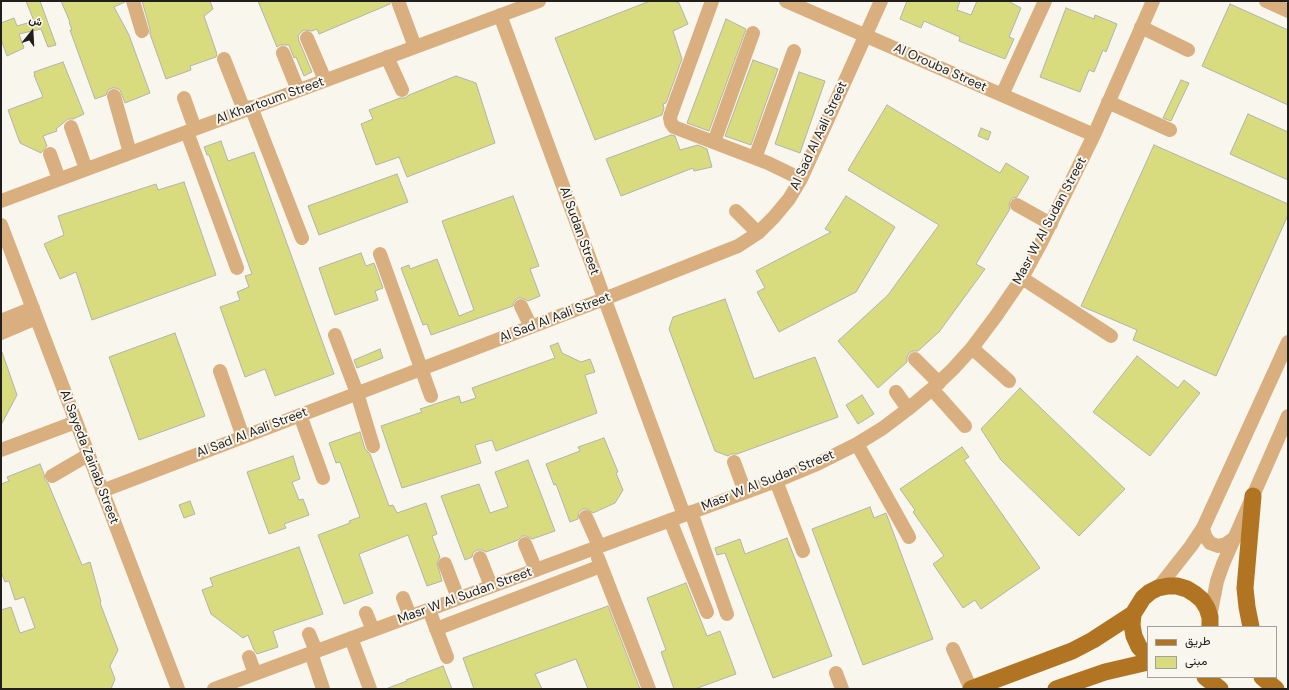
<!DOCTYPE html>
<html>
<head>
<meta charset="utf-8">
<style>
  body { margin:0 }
  #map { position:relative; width:1289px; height:690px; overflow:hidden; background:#f9f6ee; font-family:"DM Sans",Vazirmatn,sans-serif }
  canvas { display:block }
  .frame { position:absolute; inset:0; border:2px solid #201f1d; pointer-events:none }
  .legend { position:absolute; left:1147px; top:626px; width:130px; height:52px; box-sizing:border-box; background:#f9f6ee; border:1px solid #a2a09a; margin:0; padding:5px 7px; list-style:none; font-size:12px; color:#201f1d }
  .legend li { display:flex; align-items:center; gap:8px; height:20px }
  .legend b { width:20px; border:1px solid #a2a09a }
  .north { position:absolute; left:12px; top:12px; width:40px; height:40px; -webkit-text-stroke:3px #f9f6ee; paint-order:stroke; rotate:18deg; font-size:11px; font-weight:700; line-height:16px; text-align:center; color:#201f1d }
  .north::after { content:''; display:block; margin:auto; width:14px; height:18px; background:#201f1d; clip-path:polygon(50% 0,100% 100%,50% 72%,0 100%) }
</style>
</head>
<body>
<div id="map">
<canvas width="1289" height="690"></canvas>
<div class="frame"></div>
<ul class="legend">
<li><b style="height:5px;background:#b07422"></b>طريق</li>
<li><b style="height:11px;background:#d8dc7f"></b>مبنى</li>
</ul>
<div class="north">ش</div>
</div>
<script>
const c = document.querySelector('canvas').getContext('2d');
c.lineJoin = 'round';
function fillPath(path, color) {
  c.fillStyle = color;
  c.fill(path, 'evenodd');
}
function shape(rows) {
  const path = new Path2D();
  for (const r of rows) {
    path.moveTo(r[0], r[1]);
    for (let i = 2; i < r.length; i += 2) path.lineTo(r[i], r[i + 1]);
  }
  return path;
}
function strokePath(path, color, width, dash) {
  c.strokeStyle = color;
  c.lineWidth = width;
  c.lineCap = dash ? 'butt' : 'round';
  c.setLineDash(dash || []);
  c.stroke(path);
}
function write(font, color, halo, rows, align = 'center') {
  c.font = font + ' "DM Sans",sans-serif';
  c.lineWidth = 4;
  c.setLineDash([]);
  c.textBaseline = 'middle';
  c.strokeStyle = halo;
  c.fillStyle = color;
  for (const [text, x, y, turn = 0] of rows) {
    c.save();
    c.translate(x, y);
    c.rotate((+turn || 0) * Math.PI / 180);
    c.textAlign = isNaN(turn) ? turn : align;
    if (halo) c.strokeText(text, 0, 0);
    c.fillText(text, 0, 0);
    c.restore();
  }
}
const building = shape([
  [26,1,40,1,56,45,48,47,41,29,19,34,24,48,7,56,1,39,1,23,14,18,17,26,34,21,26,1],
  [61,1,125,1,125,2,114,7,129,35,150,93,125,103,120,90,116,88,112,88,108,90,106,95,95,99,70,30,72,30,69,22,70,22,61,1],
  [142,1,210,1,213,9,204,16,217,54,216,57,190,66,191,70,166,79,150,34,150,29,142,1],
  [258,1,390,1,390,4,319,34,317,29,312,31,304,30,300,33,298,36,299,41,312,72,304,76,296,57,294,58,289,45,280,45,277,47,258,1],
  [650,1,674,1,679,3,688,24,673,31,682,59,666,103,663,104,664,108,662,115,595,140,555,38,650,1],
  [907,1,960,1,957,10,971,15,977,1,1008,1,1021,8,1009,37,1014,39,1005,59,959,41,960,37,924,21,921,28,900,19,907,1],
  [1230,4,1288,30,1288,105,1202,66,1230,4],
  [1066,8,1094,19,1095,15,1117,24,1106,52,1103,50,1094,72,1089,70,1080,92,1040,77,1066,8],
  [726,19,746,29,709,131,687,123,726,19],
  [753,60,778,69,751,145,725,136,753,60],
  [63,62,84,114,73,119,68,119,56,129,57,131,43,136,47,146,41,153,20,143,8,110,43,97,34,75,35,75,34,72,63,62],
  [799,72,825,81,800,153,775,144,799,72],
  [456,76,476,83,495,143,407,177,399,157,376,165,361,124,373,119,369,110,400,98,405,98,409,95,456,76],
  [1181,80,1189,83,1171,121,1163,118,1181,80],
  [887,105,1000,173,1006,163,1029,177,1017,197,1013,198,1010,201,1009,205,1010,209,976,264,985,269,939,332,918,351,913,351,909,353,907,357,907,362,878,388,838,341,888,295,939,225,848,170,887,105],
  [1248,114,1288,132,1288,180,1230,154,1248,114],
  [981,128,991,132,988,140,978,136,981,128],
  [671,135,675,136,680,150,698,145,707,149,712,167,694,171,693,168,621,196,606,159,671,135],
  [221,141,228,161,254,152,334,374,275,396,265,369,245,377,220,307,240,300,237,292,249,287,245,276,252,274,209,155,207,155,204,147,221,141],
  [1154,145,1288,204,1288,215,1216,376,1133,340,1137,330,1081,306,1154,145],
  [397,174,408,202,319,235,308,206,397,174],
  [184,182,216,275,92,320,76,272,60,279,44,244,64,235,58,216,156,184,158,190,184,182],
  [513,196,539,266,530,269,540,296,528,301,522,298,518,298,514,302,513,306,431,335,427,324,423,325,401,268,409,265,410,269,437,259,459,316,474,310,442,221,513,196],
  [846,196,895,227,856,292,779,332,757,292,765,288,756,271,831,232,825,229,846,196],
  [361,253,366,266,374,263,383,288,375,291,378,300,335,315,319,268,361,253],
  [725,299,754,379,815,357,838,417,737,454,731,454,728,456,715,451,669,329,673,317,725,299],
  [175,333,205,416,139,440,109,357,175,333],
  [558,343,562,353,581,362,590,359,595,372,585,375,597,413,496,451,492,440,475,445,481,463,402,488,381,426,422,412,420,409,459,396,461,403,476,398,472,388,555,358,550,346,558,343],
  [380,349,383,358,357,368,354,360,380,349],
  [1,352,2,352,17,395,1,425,1,352],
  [1137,356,1178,388,1184,380,1200,393,1150,456,1093,412,1137,356],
  [1020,388,1125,489,1079,536,1001,460,981,429,1020,388],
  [862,395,874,414,858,424,846,405,862,395],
  [360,432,365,449,370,454,389,506,393,505,397,513,426,503,437,534,432,536,440,557,437,563,442,581,427,586,408,535,359,554,373,593,344,604,318,535,350,523,349,521,360,517,340,462,336,463,329,443,360,432],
  [604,438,618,472,616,473,623,490,615,503,593,513,587,509,583,509,579,512,578,519,570,522,556,484,554,485,546,464,580,451,578,447,604,438],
  [962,447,969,457,964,460,1040,568,981,609,975,600,963,608,933,564,944,556,913,512,915,510,900,489,962,447],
  [293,456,300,479,292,482,299,500,303,499,309,515,284,524,286,528,269,534,247,472,293,456],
  [528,460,555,531,532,539,526,536,522,536,518,540,486,552,482,550,477,550,473,553,472,557,465,560,441,496,479,484,490,513,508,507,495,472,528,460],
  [40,464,44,474,45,480,48,483,82,565,90,562,101,602,100,603,118,650,110,666,115,679,111,689,1,689,1,610,11,607,20,633,35,628,24,597,15,600,9,581,5,582,1,572,1,484,9,481,7,477,40,464],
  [190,501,195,514,184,518,179,505,190,501],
  [870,507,874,518,886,513,933,639,863,665,812,529,870,507],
  [787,538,832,656,773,678,725,553,717,555,715,548,740,539,745,554,787,538],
  [299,547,323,614,273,631,278,647,257,654,254,650,248,635,243,638,211,614,202,590,213,586,210,578,299,547],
  [686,583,707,636,720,631,736,674,695,689,674,689,661,652,666,650,647,598,686,583],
  [608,606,640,689,588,689,576,659,535,674,542,689,474,689,463,658,608,606],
  [443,666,452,689,388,689,388,688,407,681,406,680,443,666]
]);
fillPath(building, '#d8dc7f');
strokePath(building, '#b2b3ac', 1);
strokePath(shape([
  [133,1,142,31],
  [398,1,415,47],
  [712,1,671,114,670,118,671,123,674,127,768,163,801,179],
  [786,1,1094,135],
  [1266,1,1288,11],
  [500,15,684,515],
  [1141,27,1188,50],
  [307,38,325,80],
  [283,53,298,90],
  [387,57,402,90],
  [224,59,244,110],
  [1002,95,1045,1],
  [114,96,130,153],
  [184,98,195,129],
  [1108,102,1170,130],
  [251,107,302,238],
  [71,127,86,169],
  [187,132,237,268],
  [714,142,753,33],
  [50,154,59,179],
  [755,158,794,51],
  [1,201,539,1],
  [1017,205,1051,224],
  [736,211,758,233],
  [1,225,178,689],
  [380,254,431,396],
  [1022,278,1111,336],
  [521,306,531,327],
  [1,321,33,308],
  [1,333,36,318],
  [335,335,357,393,373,446],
  [972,348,1009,381],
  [915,359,939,383],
  [220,371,243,437],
  [932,389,965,426],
  [896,392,908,409],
  [300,415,323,478],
  [857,444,909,537],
  [1,450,76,422],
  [734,462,745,492],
  [52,476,88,455],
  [776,481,803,551],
  [102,491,604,299,738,246,758,233,774,217,789,199,801,179,881,1],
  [691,512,727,614],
  [586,517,599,546],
  [670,520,707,612],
  [1203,528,1205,536,1210,543,1218,546,1226,544,1233,539],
  [525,544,536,570],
  [480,558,491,586],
  [598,558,649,689],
  [445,564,458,598],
  [1158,588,1191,546,1203,528,1288,342],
  [403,598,410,616],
  [429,610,447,657],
  [366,613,373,630],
  [1210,617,1217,581,1223,564,1288,416],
  [436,629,601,566],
  [309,634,316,651],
  [351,638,370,689],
  [953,649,971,689],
  [311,653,323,689],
  [249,657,255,674],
  [836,673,842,689],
  [214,689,776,481,817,464,857,444,883,428,908,409,932,389,953,369,972,348,996,316,1022,278,1041,243,1094,135,1153,1]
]), '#d9af80', 14);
strokePath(shape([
  [1251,627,1247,607,1245,588,1253,496],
  [1148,656,1139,647,1134,636,1132,625,1133,614,1143,598,1150,592,1158,588,1168,586,1177,586,1187,589,1195,594,1202,600,1207,608,1210,617,1210,627],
  [1205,677,1220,689],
  [1262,677,1276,689],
  [971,689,1072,651,1093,640,1133,614],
  [1056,689,1105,672,1148,662]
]), '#b07422', 17);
write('13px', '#201f1d', '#f9f6ee', [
  ["Al Orouba Street",940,68,24],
  ["Al Khartoum Street",270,101,-20],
  ["Al Sad Al Aali Street",819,136,-65],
  ["Masr W Al Sudan Street",1050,221,-62],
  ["Al Sudan Street",579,231,70],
  ["Al Sad Al Aali Street",555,318,-21],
  ["Al Sad Al Aali Street",252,433,-21],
  ["Al Sayeda Zainab Street",89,457,69],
  ["Masr W Al Sudan Street",768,481,-22],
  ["Masr W Al Sudan Street",465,596,-20]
]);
</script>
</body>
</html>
